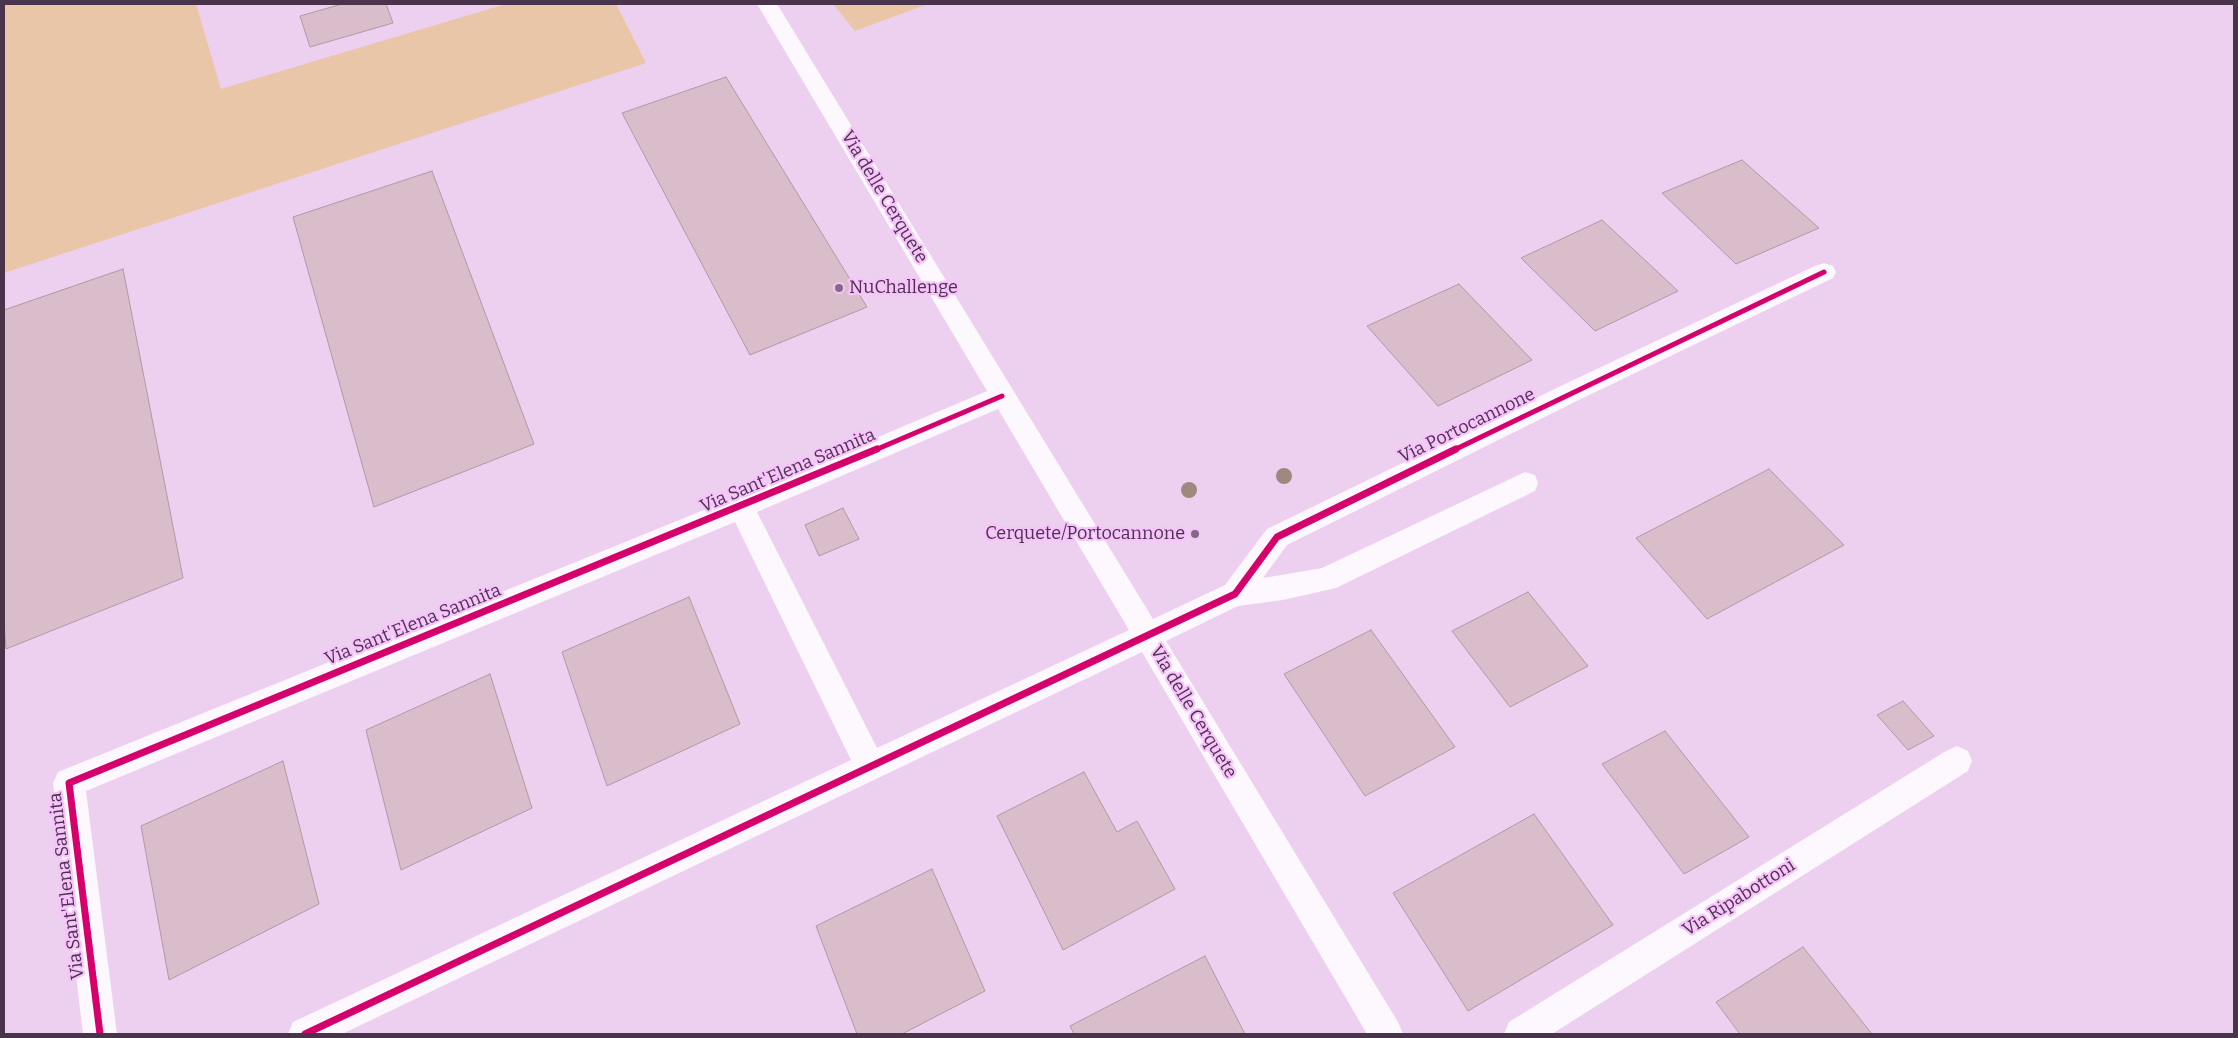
<!DOCTYPE html>
<html>
<head>
<meta charset="utf-8">
<style>
  body { margin:0 }
  #map { position:relative; width:2238px; height:1038px; overflow:hidden; background:#edcfef; font-family:Bitter,serif }
  canvas { display:block }
  .frame { position:absolute; inset:0; border:5px solid #49344b; pointer-events:none }
</style>
</head>
<body>
<div id="map">
<canvas width="2238" height="1038"></canvas>
<div class="frame"></div>
</div>
<script>
const c = document.querySelector('canvas').getContext('2d');
c.lineJoin = 'round';
function fillPath(path, color) {
  c.fillStyle = color;
  c.fill(path, 'evenodd');
}
function shape(rows) {
  const path = new Path2D();
  for (const r of rows) {
    path.moveTo(r[0], r[1]);
    for (let i = 2; i < r.length; i += 2) path.lineTo(r[i], r[i + 1]);
  }
  return path;
}
function strokePath(path, color, width, dash) {
  c.strokeStyle = color;
  c.lineWidth = width;
  c.lineCap = dash ? 'butt' : 'round';
  c.setLineDash(dash || []);
  c.stroke(path);
}
function write(font, color, halo, rows, align = 'center') {
  c.font = font + ' Bitter,serif';
  c.lineWidth = 4.5;
  c.setLineDash([]);
  c.textBaseline = 'middle';
  c.strokeStyle = halo;
  c.fillStyle = color;
  for (const [text, x, y, turn = 0] of rows) {
    c.save();
    c.translate(x, y);
    c.rotate((+turn || 0) * Math.PI / 180);
    c.textAlign = isNaN(turn) ? turn : align;
    if (halo) c.strokeText(text, 0, 0);
    c.fillText(text, 0, 0);
    c.restore();
  }
}
fillPath(shape([
  [4,4,196,4,221,89,506,4,616,4,646,63,4,273],
  [833,4,928,4,855,31]
]), '#e9c6a8');
const building = shape([
  [342,4,386,4,393,23,310,47,300,16,342,4],
  [726,77,867,307,750,355,622,113,726,77],
  [1742,160,1819,228,1736,264,1662,193,1742,160],
  [432,171,534,444,374,507,293,217,432,171],
  [1602,220,1678,291,1595,331,1521,258,1602,220],
  [123,269,183,578,6,649,4,625,4,310,123,269],
  [1459,284,1532,360,1438,406,1367,326,1459,284],
  [1769,469,1844,545,1707,619,1636,538,1769,469],
  [843,508,859,539,819,556,805,525,843,508],
  [1528,592,1588,666,1510,707,1452,631,1528,592],
  [689,597,740,724,607,786,562,652,689,597],
  [1371,630,1455,747,1365,796,1284,674,1371,630],
  [490,674,532,808,401,870,366,730,490,674],
  [1903,701,1934,736,1908,750,1877,715,1903,701],
  [1665,731,1749,837,1684,874,1602,764,1665,731],
  [283,761,319,904,169,980,141,826,283,761],
  [1084,772,1117,832,1137,821,1175,889,1063,950,997,816,1084,772],
  [1534,814,1613,925,1468,1011,1393,893,1534,814],
  [932,869,985,991,902,1034,857,1034,816,926,932,869],
  [1803,947,1872,1034,1740,1034,1716,1002,1803,947],
  [1205,956,1245,1034,1074,1034,1070,1026,1205,956]
]);
fillPath(building, '#dabdcb');
strokePath(building, '#b397a5', 1);
fillPath(shape([
  [757,4,777,4,1153,619,1225,585,1267,529,1565,384,1815,266,1824,263,1833,266,1836,272,1833,278,1583,398,1287,545,1263,578,1322,568,1525,472,1535,475,1538,483,1535,491,1336,588,1283,600,1238,606,1166,641,1398,1022,1403,1034,1367,1034,1142,652,342,1034,288,1034,293,1022,851,760,735,522,86,791,117,1034,83,1034,53,783,58,772,731,499,987,391,757,4],
  [998,409,1129,630,877,748,757,512,998,409],
  [1957,746,1968,751,1972,761,1968,771,1552,1034,1504,1034,1509,1022,1946,751,1957,746]
]), '#fcf8fd');
strokePath(shape([
  [875,450,1002,396],
  [1454,450,1824,272]
]), '#d6006c', 5);
strokePath(shape([
  [100,1034,69,783,877,449],
  [305,1034,1235,594,1277,537,1456,449]
]), '#d6006c', 7);
c.fillStyle = '#9f887e';
for (const [x, y] of [
  [1284,476],
  [1189,490]
]) {
  c.beginPath();
  c.arc(x, y, 8, 0, 2 * Math.PI);
  c.fill();
}
for (const [x, y, r, color] of [
  [839,288,5,"#826a84"],
  [1195,534,5,"#826a84"]
]) {
  const dot = new Path2D();
  dot.arc(x, y, r, 0, 2 * Math.PI);
  c.fillStyle = color;
  c.fill(dot);
  strokePath(dot, '#f8c2fc', 2);
}
write('18px', '#49344b', '#f8c2fc', [
  ["Via delle Cerquete",884,197,59],
  ["Via Portocannone",1467,426,-26],
  ["Via Sant'Elena Sannita",788,471,-23],
  ["Via Sant'Elena Sannita",413,625,-22],
  ["Via delle Cerquete",1193,712,59],
  ["Via Sant'Elena Sannita",67,886,-97],
  ["Via Ripabottoni",1739,898,-32]
]);
write('18px', '#49344b', '#f8c2fc', [
  ["NuChallenge",849,288],
  ["Cerquete/Portocannone",1185,534,"right"]
], 'left');
</script>
</body>
</html>
